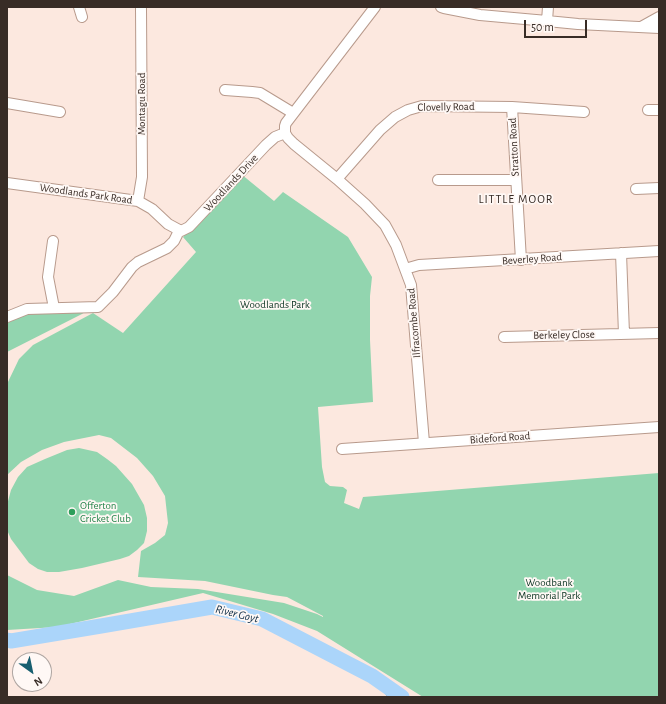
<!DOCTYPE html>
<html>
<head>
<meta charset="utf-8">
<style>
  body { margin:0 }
  #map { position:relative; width:666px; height:704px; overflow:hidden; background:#fce8df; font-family:"Alegreya Sans",sans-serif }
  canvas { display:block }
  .frame { position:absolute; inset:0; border:8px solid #382c26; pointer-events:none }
  .north { position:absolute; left:12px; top:652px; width:40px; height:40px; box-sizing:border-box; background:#fff8f5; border:1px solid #afa6a2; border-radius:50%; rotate:147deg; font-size:11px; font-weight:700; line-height:16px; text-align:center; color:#382c26 }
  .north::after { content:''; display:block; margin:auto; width:14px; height:18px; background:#185f70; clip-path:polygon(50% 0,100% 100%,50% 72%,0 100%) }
  .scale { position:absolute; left:524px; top:20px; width:63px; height:18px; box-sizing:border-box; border:2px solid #382c26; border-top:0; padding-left:5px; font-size:12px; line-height:14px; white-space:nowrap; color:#382c26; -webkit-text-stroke:3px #fff8f5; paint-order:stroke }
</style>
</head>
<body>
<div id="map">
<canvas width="666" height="704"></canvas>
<div class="frame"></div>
<div class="north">N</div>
<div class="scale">50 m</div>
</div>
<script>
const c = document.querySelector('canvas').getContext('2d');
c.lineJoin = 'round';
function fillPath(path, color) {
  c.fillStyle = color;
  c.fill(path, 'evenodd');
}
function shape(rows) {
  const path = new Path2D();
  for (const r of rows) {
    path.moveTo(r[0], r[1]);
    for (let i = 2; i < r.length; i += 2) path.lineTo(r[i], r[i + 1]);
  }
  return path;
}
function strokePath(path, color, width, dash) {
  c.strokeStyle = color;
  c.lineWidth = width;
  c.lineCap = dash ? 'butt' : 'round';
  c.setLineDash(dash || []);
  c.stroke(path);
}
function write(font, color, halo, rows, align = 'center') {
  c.font = font + ' "Alegreya Sans",sans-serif';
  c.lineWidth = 3.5;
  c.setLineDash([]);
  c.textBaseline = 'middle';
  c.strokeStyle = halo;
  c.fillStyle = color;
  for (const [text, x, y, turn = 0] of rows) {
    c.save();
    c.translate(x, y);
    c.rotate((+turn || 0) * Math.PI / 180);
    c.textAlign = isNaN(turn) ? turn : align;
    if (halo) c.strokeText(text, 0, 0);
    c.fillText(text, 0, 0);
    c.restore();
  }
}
fillPath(shape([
  [241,174,274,201,283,192,348,237,372,277,370,296,370,340,373,402,318,407,322,467,325,482,330,486,343,487,347,490,344,503,359,509,363,497,659,473,659,697,423,697,317,631,273,614,203,593,57,627,7,630,7,575,37,590,74,596,118,580,151,587,198,589,284,603,317,614,323,617,323,616,287,597,273,595,205,581,138,577,141,551,155,543,165,535,168,523,165,496,153,476,137,458,111,438,99,435,64,442,42,450,21,462,7,475,7,384,19,359,33,345,93,313,123,333,196,252,183,237],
  [88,310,82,314,7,352,7,323,27,314],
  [79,448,97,452,107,459,116,466,132,484,144,505,147,518,147,531,144,543,137,550,129,556,120,559,82,568,59,572,47,572,38,569,29,563,11,539,7,530,7,505,11,490,18,477,27,467,45,459,67,450]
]), '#92d5af');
const water = shape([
  [372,676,409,697,388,697,372,676]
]);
fillPath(water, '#abd5fa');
strokePath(water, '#88a2ba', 1);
strokePath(shape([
  [7,640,11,641,101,626,212,607,262,619,372,676,402,697]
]), '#abd5fa', 15);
const minor = shape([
  [79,7,82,17],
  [375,7,286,123,285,126,285,133,288,138,294,144,337,179,365,204,385,225,396,245,411,285,424,443],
  [441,7,444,8,480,15,547,21,578,24,659,28],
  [547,21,548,7],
  [641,27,659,17],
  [225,90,252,92,260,93,293,113],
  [7,103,60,112],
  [512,107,521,260],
  [648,110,659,110],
  [337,179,380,130,395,117,408,110,422,106,512,107,584,112],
  [438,180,516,180],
  [7,183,138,201,152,209,168,224,181,231,189,227,266,145,275,137,285,133],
  [636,189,659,188],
  [138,201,142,177,141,7],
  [53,241,48,277,54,308],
  [621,253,624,334],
  [405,269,419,265,659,251],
  [7,317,27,309,98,307,113,292,132,267,138,262,167,248,174,241,177,235,179,230],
  [504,337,659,333],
  [342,449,659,427]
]);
strokePath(minor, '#b89a8c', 12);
strokePath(minor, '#fff', 10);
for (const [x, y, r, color] of [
  [72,512,4,"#2e9e5b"]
]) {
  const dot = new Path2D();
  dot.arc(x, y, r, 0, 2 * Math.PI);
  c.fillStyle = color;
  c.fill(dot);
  strokePath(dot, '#fff8f5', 1.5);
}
write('11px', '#382c26', '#fff8f5', [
  ["Montagu Road",142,104,-90],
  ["Clovelly Road",446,107,-1],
  ["Stratton Road",514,147,-93],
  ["Woodlands Drive",231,183,-47],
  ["Woodlands Park Road",86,194,8],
  ["Beverley Road",532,259,-4],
  ["Ilfracombe Road",414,323,-95],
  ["Berkeley Close",564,335,-1],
  ["Bideford Road",500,438,-4]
]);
write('11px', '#0c3522', '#fff8f5', [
  ["Woodlands Park",275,305],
  ["Woodbank",549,583],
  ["Memorial Park",549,596]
]);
write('11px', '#27864d', '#fff8f5', [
  ["Offerton",80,506],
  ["Cricket Club",80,519]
], 'left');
c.letterSpacing = '1px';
write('12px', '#382c26', '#fff8f5', [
  ["LITTLE MOOR",516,199]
]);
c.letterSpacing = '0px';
write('italic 12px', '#113049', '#fff8f5', [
  ["River Goyt",237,614,14]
]);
</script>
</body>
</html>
